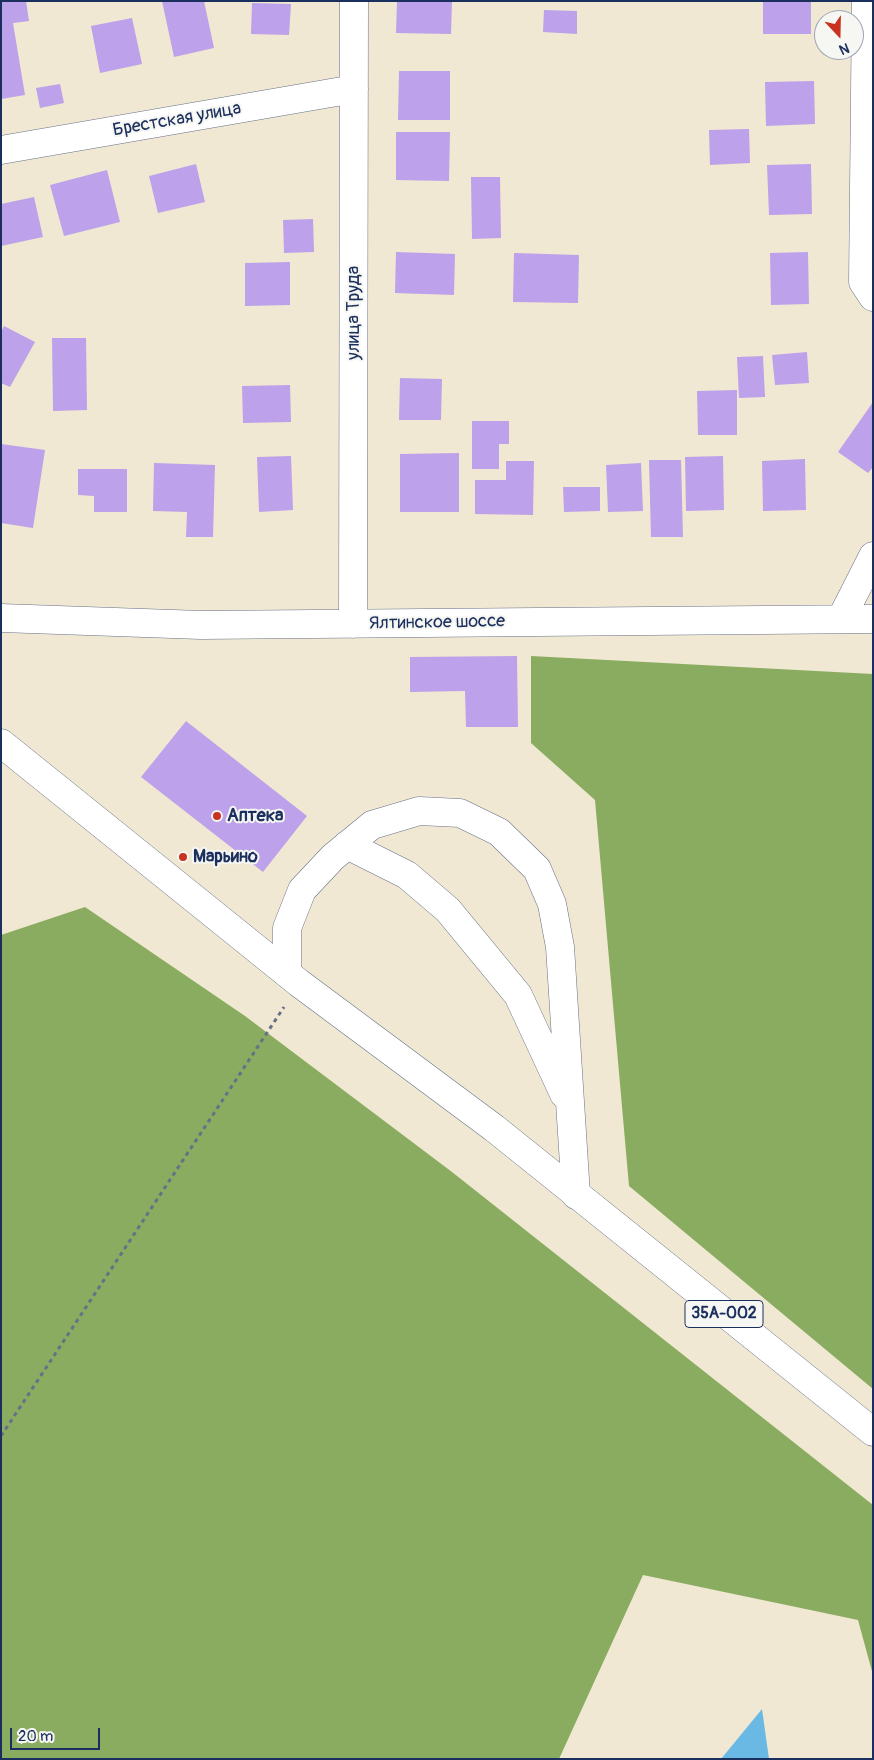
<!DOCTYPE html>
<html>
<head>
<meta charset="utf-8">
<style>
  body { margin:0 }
  #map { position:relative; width:874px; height:1760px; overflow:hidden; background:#f0e8d2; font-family:Pangolin,sans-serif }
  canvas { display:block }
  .frame { position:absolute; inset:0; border:2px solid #1b2f5e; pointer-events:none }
  .north { position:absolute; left:814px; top:10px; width:50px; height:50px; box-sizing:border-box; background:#f6f6f2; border:1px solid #9ea6b7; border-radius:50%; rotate:159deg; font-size:14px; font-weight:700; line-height:20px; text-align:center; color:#1b2f5e }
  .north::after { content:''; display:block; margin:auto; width:18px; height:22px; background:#c8321e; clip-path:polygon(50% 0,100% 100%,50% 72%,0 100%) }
  .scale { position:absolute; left:10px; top:1728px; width:90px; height:22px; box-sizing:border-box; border:2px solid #1b2f5e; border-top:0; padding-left:6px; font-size:15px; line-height:18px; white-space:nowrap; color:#1b2f5e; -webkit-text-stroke:4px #f6f6f2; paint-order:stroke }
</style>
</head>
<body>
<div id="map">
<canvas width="874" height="1760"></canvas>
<div class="frame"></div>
<div class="north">N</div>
<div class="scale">20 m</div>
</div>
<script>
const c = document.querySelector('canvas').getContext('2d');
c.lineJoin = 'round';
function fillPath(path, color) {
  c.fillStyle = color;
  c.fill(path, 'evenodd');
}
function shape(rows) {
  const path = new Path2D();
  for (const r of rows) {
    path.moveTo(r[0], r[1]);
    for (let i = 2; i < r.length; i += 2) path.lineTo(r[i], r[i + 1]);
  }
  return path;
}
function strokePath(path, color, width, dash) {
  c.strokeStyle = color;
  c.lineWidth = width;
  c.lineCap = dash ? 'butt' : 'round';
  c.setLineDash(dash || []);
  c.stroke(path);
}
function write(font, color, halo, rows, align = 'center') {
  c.font = font + ' Pangolin,sans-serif';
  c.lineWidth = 4;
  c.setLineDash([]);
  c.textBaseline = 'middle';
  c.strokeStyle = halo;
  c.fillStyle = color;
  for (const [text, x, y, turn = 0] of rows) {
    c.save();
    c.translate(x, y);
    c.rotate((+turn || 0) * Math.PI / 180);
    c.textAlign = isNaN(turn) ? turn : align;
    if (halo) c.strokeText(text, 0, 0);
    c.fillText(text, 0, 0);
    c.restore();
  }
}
fillPath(shape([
  [531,656,873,674,873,1389,629,1186,595,800,531,743],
  [85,907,245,1016,452,1172,873,1505,873,1675,858,1620,643,1575,559,1759,1,1759,1,935]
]), '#8aac60');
fillPath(shape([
  [762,1709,769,1759,721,1759]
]), '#6ab9e4');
fillPath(shape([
  [1,1,26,1,29,21,13,23,25,95,1,99],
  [162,1,204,1,214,48,174,57],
  [397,1,452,1,451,34,396,33],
  [763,1,811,1,811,34,763,34],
  [252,3,291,4,289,35,251,34],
  [544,10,577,11,577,34,543,32],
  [132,18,142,64,100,73,91,26],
  [399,71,450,71,450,120,398,120],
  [814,81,815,124,766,126,765,82],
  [60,84,64,103,40,108,36,88],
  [749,129,750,163,710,165,709,130],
  [396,132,450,132,449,181,396,180],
  [196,164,205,202,158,213,149,176],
  [811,164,812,214,769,215,767,165],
  [107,170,120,222,64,236,50,185],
  [471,177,500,177,501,238,472,239],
  [34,197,43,237,1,246,1,204],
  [313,219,314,252,284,253,283,220],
  [396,252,455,254,454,295,395,293],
  [808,252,809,304,771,305,770,253],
  [514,253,579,255,578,303,513,302],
  [290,262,290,305,245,306,245,263],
  [4,326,35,342,10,387,1,383,1,332],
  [52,338,86,338,87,410,53,411],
  [807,352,809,383,775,385,772,355],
  [763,356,765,397,739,398,737,357],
  [400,378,442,379,441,420,399,420],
  [290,385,291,422,243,423,242,386],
  [737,390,737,435,698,435,697,391],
  [873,402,873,467,868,473,838,452],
  [472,421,509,421,509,444,499,444,499,469,472,469],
  [1,444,45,450,33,528,1,523],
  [459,453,459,512,400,512,400,454],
  [291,456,293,510,259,512,257,457],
  [723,456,724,510,686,511,685,457],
  [805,459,806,510,763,511,762,461],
  [649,460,681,460,683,537,651,537],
  [506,461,534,461,533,515,475,514,475,480,506,480],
  [154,463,215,465,213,537,186,537,187,512,153,511],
  [641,463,643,511,608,512,606,465],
  [78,469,127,469,127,512,94,512,94,496,78,495],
  [563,487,600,487,600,511,564,512],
  [517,656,518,727,466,727,465,691,410,692,410,657],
  [186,721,307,816,263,872,141,777]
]), '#bda1ea');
const minor = shape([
  [866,1,863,282,873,297],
  [1,150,354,89],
  [1,618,201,625,873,619],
  [841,619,873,556],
  [353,624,354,1],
  [347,845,407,875,448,910,518,995,564,1094],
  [287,973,287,928,302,890,333,857,372,825,419,811,460,813,499,832,537,869,552,904,560,947,576,1195]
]);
const major = shape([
  [1,743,299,983,494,1128,873,1432]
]);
strokePath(minor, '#667087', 29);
strokePath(major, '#667087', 29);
strokePath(shape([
  [1,1436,284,1007]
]), '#667087', 3, [4, 4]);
strokePath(minor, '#fff', 28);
strokePath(major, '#fff', 28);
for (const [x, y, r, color] of [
  [217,816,5,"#c8321e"],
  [183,857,5,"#c8321e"]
]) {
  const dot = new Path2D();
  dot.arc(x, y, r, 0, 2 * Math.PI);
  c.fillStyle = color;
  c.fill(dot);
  strokePath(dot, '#f6f6f2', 2);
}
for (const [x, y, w] of [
  [724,1314,78]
]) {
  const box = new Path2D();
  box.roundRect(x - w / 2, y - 13.5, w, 27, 4);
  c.fillStyle = '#f6f6f2';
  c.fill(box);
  strokePath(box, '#1b2f5e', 1);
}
write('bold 16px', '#1b2f5e', null, [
  ["35А-002",724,1314]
]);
write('18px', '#1b2f5e', '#f6f6f2', [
  ["Брестская улица",177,120,-10],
  ["улица Труда",354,313,-90],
  ["Ялтинское шоссе",437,623,-1]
]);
write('bold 18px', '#1b2f5e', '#f6f6f2', [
  ["Аптека",227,816],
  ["Марьино",193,857]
], 'left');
</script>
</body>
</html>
